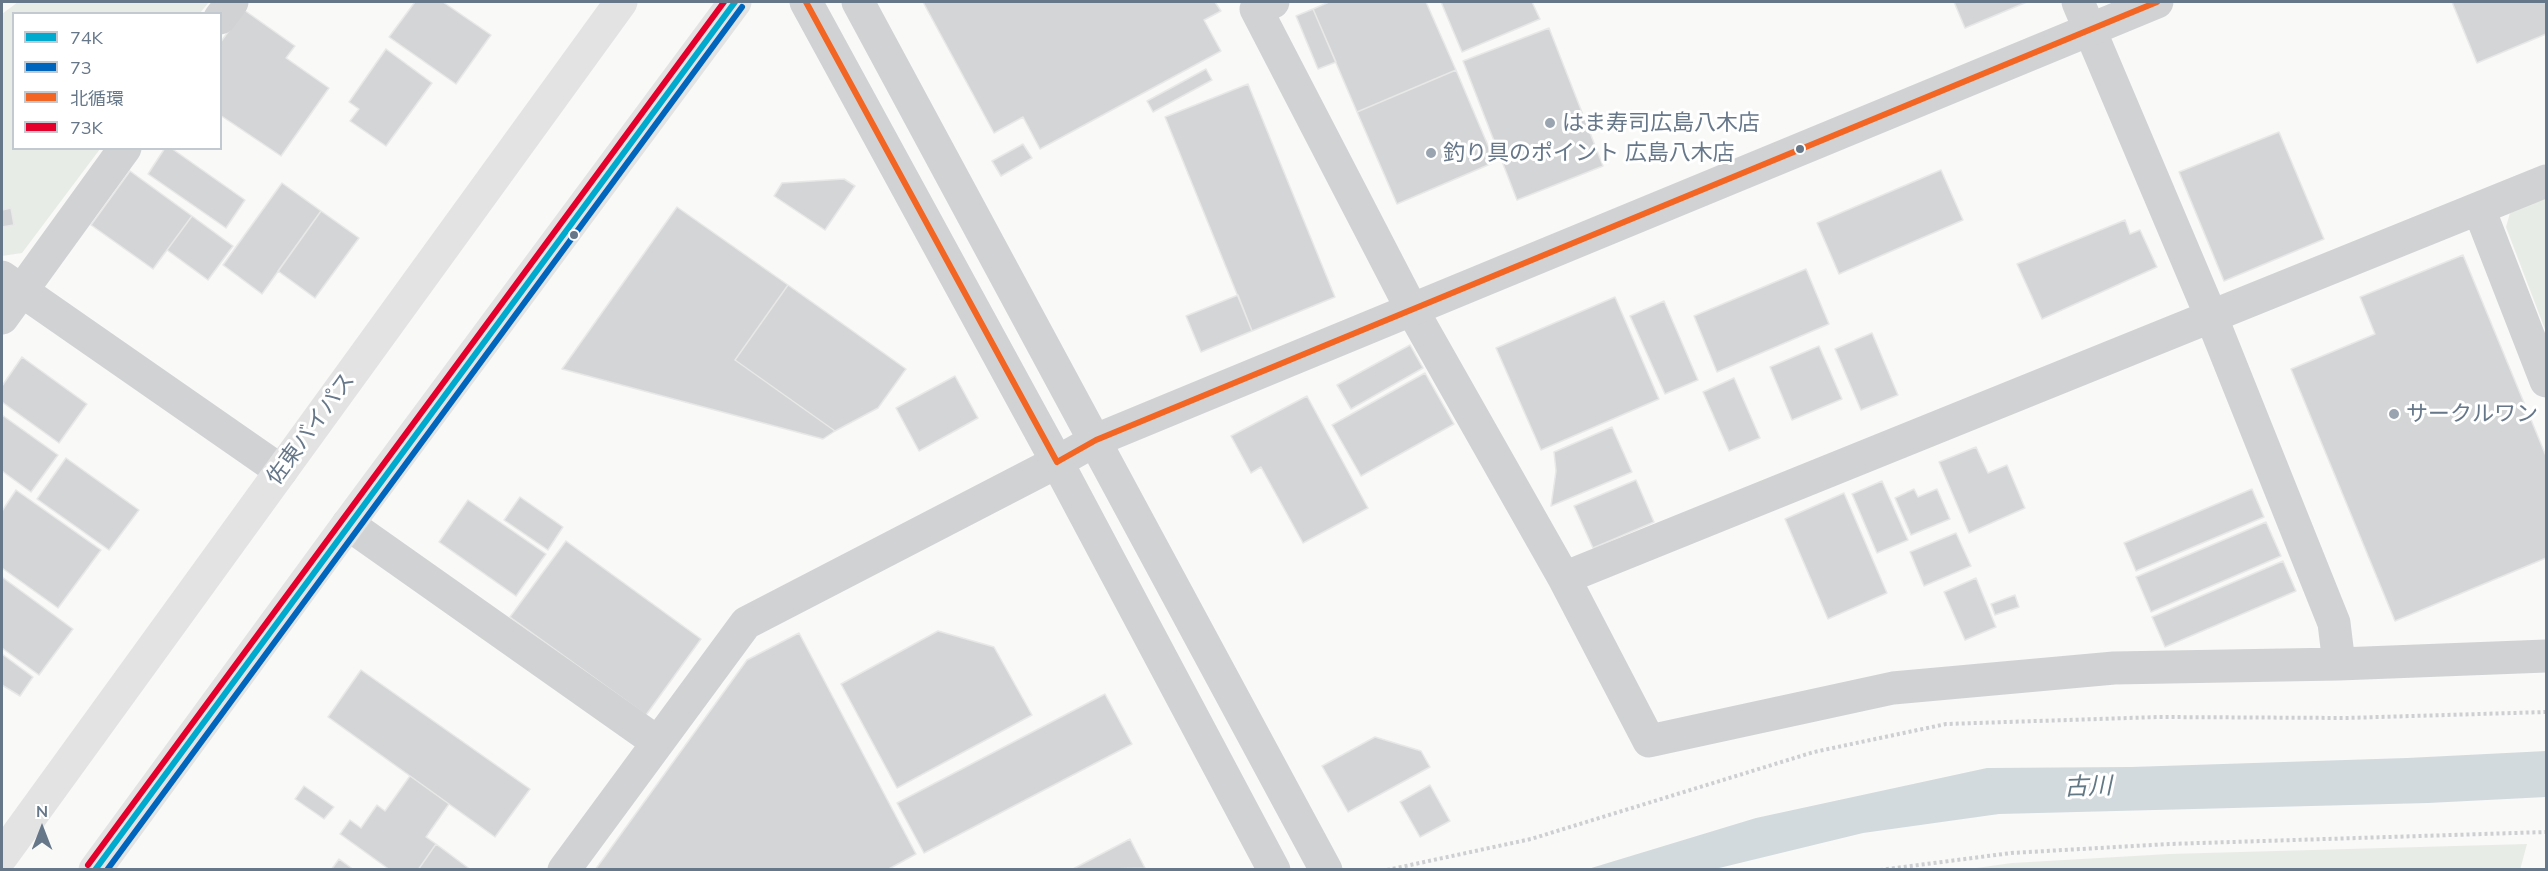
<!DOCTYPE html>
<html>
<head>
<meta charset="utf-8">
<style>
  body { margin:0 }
  #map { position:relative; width:2548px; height:871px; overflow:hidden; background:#f9f9f8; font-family:Mulish,"Noto Sans JP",sans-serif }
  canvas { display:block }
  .frame { position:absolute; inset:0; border:3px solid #66778a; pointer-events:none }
  .legend { position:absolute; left:12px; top:12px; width:210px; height:138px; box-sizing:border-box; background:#fff; border:2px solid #c2c9d0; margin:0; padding:8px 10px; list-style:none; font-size:18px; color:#66778a }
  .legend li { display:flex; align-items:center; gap:12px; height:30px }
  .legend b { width:30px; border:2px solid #c2c9d0 }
  .north { position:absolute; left:12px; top:799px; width:60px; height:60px; -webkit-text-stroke:4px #fff; paint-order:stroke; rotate:0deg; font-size:16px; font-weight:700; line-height:24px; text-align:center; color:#66778a }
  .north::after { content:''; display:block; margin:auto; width:21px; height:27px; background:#66778a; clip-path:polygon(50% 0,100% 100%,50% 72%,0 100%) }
</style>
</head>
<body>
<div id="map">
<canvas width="2548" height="871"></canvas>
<div class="frame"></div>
<ul class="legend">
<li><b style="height:8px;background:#00a9ce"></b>74K</li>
<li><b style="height:8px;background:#0065bd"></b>73</li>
<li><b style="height:8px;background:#f26522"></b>北循環</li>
<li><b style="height:8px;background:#e4002b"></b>73K</li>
</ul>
<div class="north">N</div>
</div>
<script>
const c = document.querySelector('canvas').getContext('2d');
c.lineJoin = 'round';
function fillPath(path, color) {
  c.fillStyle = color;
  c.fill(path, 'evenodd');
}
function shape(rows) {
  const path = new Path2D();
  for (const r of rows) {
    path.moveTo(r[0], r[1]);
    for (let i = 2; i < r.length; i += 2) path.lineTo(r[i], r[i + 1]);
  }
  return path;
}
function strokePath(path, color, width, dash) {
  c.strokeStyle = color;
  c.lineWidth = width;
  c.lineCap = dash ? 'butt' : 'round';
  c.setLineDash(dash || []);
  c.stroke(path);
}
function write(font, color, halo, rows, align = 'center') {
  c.font = font + ' Mulish,"Noto Sans JP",sans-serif';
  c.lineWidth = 6;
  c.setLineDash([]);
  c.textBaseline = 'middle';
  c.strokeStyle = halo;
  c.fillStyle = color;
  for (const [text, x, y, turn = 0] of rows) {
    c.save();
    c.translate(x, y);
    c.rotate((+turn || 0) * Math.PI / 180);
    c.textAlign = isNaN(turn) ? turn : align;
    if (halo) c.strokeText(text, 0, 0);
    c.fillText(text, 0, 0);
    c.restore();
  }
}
fillPath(shape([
  [18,2,209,2,200,13,14,14,14,148,100,149,22,253,2,256,2,14],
  [2546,198,2546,332,2506,227,2510,213],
  [2527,844,2520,870,1969,869,2012,863,2169,854]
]), '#e8ece6');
fillPath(shape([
  [2546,751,2546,797,2428,803,1999,814,1863,833,1715,869,1588,869,1756,818,1987,768,2131,767,2407,758]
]), '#d2dadd');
const building = shape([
  [415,2,443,2,491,35,456,84,389,37,415,2],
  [923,2,1215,2,1221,11,1204,20,1221,51,1040,149,1023,117,994,133,923,2],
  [1329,2,1426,2,1456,70,1357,112,1313,9,1329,2],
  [1441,2,1532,2,1540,19,1462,52,1441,2],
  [1954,2,2027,2,1965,28,1954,2],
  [2452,2,2546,2,2546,34,2477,63,2452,2],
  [1313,9,1336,62,1318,69,1296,16,1313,9],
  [244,10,295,46,286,58,329,88,281,156,220,115,220,43,244,10],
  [1549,28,1603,166,1517,200,1463,61,1549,28],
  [386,49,432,83,386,146,350,121,359,109,349,102,386,49],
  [1206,69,1212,80,1153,112,1147,101,1206,69],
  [1456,70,1495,162,1397,204,1357,112,1456,70],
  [1248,84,1335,297,1252,331,1165,117,1248,84],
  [2279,132,2324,239,2224,281,2179,172,2279,132],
  [1023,144,1032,158,1001,176,992,161,1023,144],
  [165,148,171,148,245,200,226,228,148,174,165,148],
  [1941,170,1963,220,1839,274,1817,223,1941,170],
  [130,171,192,216,153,269,91,225,130,171],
  [844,179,855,186,825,230,774,196,782,183,844,179],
  [282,183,321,211,262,294,223,265,282,183],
  [677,207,788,285,735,360,835,431,823,439,562,369,677,207],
  [11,208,14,225,2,227,2,210,11,208],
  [321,211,359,238,315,298,278,271,321,211],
  [192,216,233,246,208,280,167,250,192,216],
  [2125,220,2130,234,2140,230,2157,267,2042,319,2017,264,2125,220],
  [2463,255,2546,456,2546,558,2395,621,2291,369,2375,334,2360,297,2463,255],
  [1806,269,1829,324,1717,372,1694,316,1806,269],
  [788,285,906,369,878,408,835,431,735,360,788,285],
  [1238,295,1252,331,1201,352,1186,316,1238,295],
  [1615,297,1659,399,1541,450,1496,348,1615,297],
  [1664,301,1698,380,1665,394,1630,316,1664,301],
  [1872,333,1898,395,1861,410,1835,349,1872,333],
  [1410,345,1423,368,1351,409,1337,385,1410,345],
  [1819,346,1842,399,1792,420,1770,367,1819,346],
  [22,357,87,404,59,443,2,402,2,386,22,357],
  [1425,373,1454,424,1361,476,1332,425,1425,373],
  [955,376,978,418,919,451,896,408,955,376],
  [1734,378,1760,438,1729,451,1703,392,1734,378],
  [1307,396,1368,508,1303,543,1261,467,1251,473,1231,436,1307,396],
  [2,415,58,455,31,492,2,471,2,415],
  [1612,427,1632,472,1551,506,1556,471,1554,452,1612,427],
  [1976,447,1988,473,2007,465,2025,508,1969,533,1939,462,1976,447],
  [66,458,139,510,109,550,37,499,66,458],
  [1636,480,1654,522,1593,548,1574,506,1636,480],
  [1882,481,1908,540,1877,553,1852,494,1882,481],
  [1914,489,1918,497,1937,489,1950,519,1911,535,1895,498,1914,489],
  [2252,489,2264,517,2136,571,2124,543,2252,489],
  [16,490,101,550,58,608,2,568,2,511,16,490],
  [1844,493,1887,593,1828,619,1785,519,1844,493],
  [520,497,563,527,548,550,504,520,520,497],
  [468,500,546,554,516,596,439,542,468,500],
  [2266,522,2281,556,2151,612,2136,577,2266,522],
  [1956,533,1971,566,1924,586,1910,552,1956,533],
  [566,541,701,639,646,715,510,617,566,541],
  [2283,561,2296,591,2165,647,2152,617,2283,561],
  [2,577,73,629,39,675,2,648,2,577],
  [1976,578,1996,627,1965,640,1944,592,1976,578],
  [2015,595,2019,607,1995,615,1991,604,2015,595],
  [938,631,994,647,1032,715,897,788,841,684,938,631],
  [799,633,916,854,887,870,595,870,747,660,799,633],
  [2,654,33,677,20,696,2,685,2,654],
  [361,670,530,789,495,837,328,717,361,670],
  [1105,694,1132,744,924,853,897,803,1105,694],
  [1375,737,1421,751,1430,767,1348,812,1322,766,1375,737],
  [410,776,449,804,426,837,436,844,418,870,390,870,340,834,350,820,361,828,377,805,385,811,410,776],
  [1430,785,1450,821,1420,837,1400,802,1430,785],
  [304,786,334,807,324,819,295,799,304,786],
  [1130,839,1145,868,1071,870,1130,839],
  [436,844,471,870,418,870,436,844],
  [339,859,354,870,331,870,339,859]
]);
fillPath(building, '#d4d5d6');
strokePath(building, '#e8e8e8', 1.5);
strokePath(shape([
  [1387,870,1531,839,1814,752,1946,724,2159,717,2346,718,2546,712],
  [1880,870,2011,853,2169,844,2546,832]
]), '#cecfd1', 4, [3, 3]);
strokePath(shape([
  [1273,2,1256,9,1411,308,1564,578,1649,741,1893,688,2114,668,2339,664,2546,656],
  [2078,2,2211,316,2334,623,2339,664],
  [220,18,232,2],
  [2479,209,2546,381],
  [2,277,281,471],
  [2,318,125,148],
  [348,524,657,742],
  [1564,578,2546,181],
  [564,870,746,623,1057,462]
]), '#d1d2d3', 33);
strokePath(shape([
  [806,2,1057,462,1274,870],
  [858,2,1326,870],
  [1057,462,1096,440,2157,2]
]), '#d1d2d3', 33);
strokePath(shape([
  [2,856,621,2],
  [95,870,348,524,735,2]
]), '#e3e3e4', 33);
strokePath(shape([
  [95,870,735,2]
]), '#00a9ce', 6);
strokePath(shape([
  [107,870,742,7]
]), '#0065bd', 6);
strokePath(shape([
  [806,2,1057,462,1096,440,2157,2]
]), '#f26522', 6);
strokePath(shape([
  [88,865,724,2]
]), '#e4002b', 6);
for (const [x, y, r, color] of [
  [1550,123,6,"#99a4b0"],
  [1800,149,5,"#66778a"],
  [1431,153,6,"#99a4b0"],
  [574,235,5,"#66778a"],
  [2394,414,6,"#99a4b0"]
]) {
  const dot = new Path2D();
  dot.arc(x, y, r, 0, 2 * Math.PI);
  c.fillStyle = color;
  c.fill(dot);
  strokePath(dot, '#fff', 2);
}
write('22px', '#66778a', '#fff', [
  ["はま寿司広島八木店",1562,123],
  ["釣り具のポイント 広島八木店",1443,153],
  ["サークルワン",2406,414]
], 'left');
write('22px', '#66778a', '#fff', [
  ["佐東バイパス",311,429,-54]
]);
write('italic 24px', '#627885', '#fff', [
  ["古川",2088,787,-2]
]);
</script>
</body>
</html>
